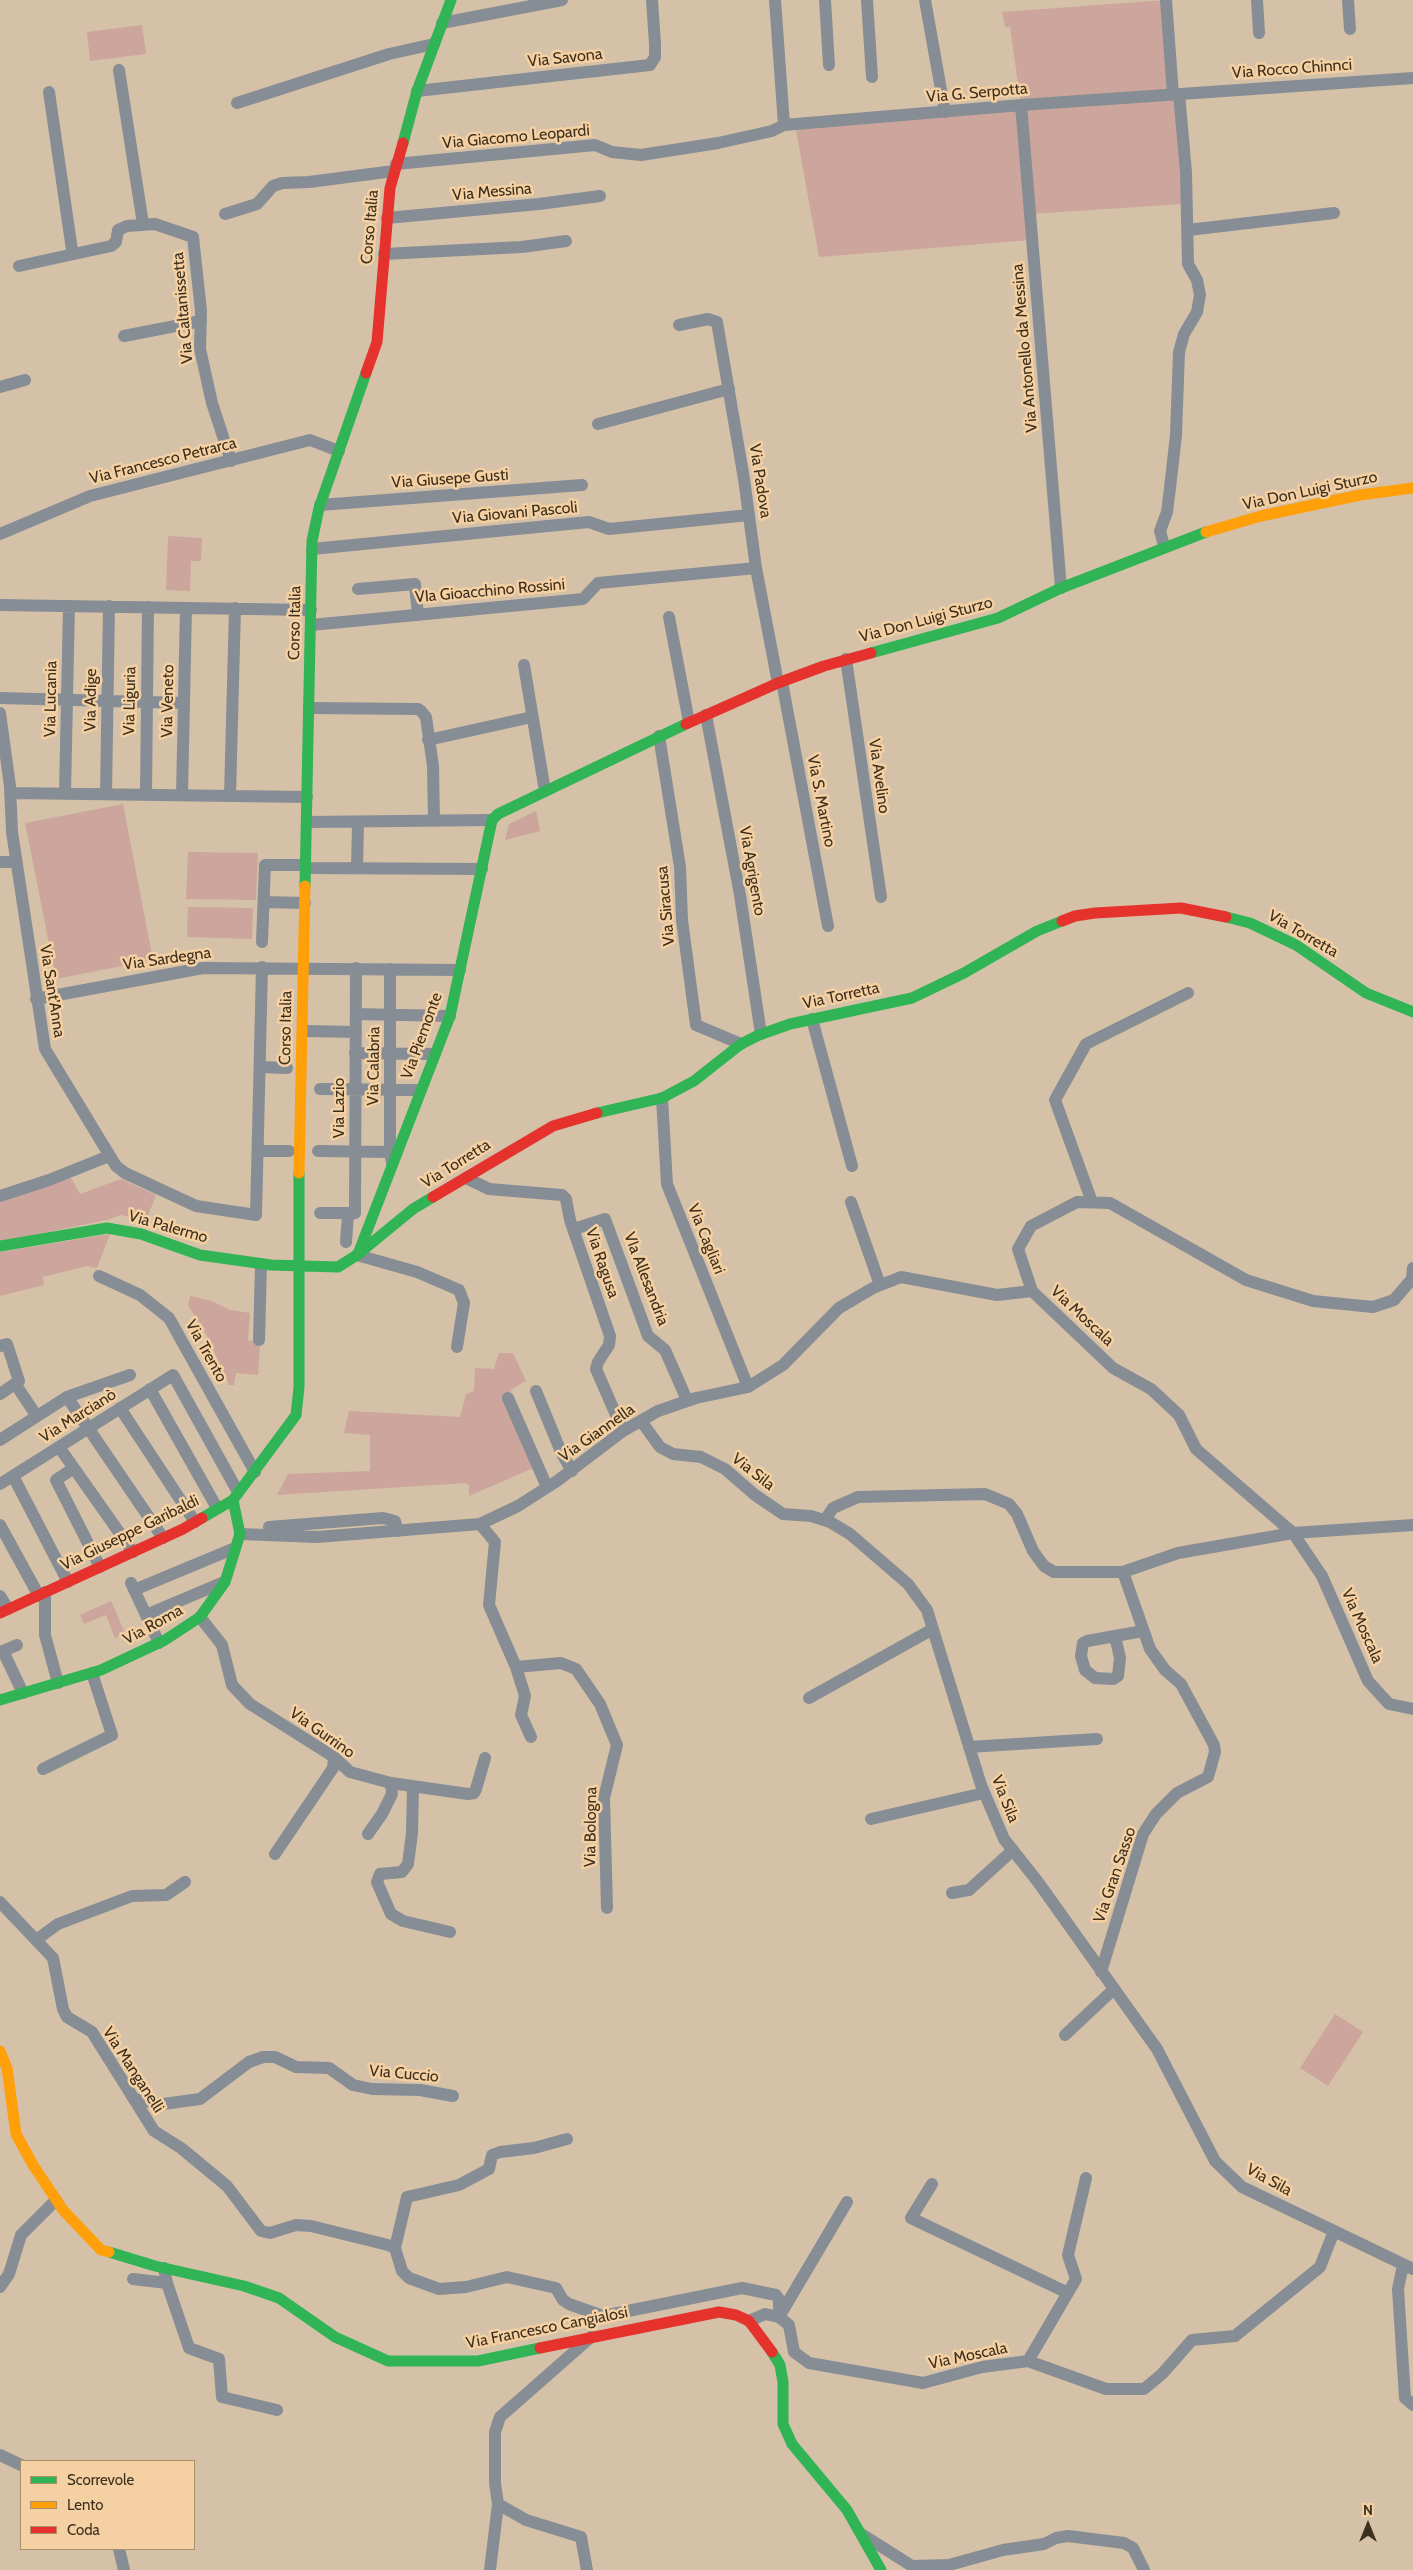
<!DOCTYPE html>
<html>
<head>
<meta charset="utf-8">
<style>
  body { margin:0 }
  #map { position:relative; width:1413px; height:2570px; overflow:hidden; background:#d5c1a8; font-family:Cabin,sans-serif }
  canvas { display:block }
  .legend { position:absolute; left:20px; top:2460px; width:175px; height:90px; box-sizing:border-box; background:#f4d0a2; border:1px solid #ab906d; margin:0; padding:6px 9px; list-style:none; font-size:15px; color:#3d2f1d }
  .legend li { display:flex; align-items:center; gap:10px; height:25px }
  .legend b { width:25px; border:1px solid #ab906d }
  .north { position:absolute; left:1343px; top:2500px; width:50px; height:50px; -webkit-text-stroke:4px #f4d0a2; paint-order:stroke; rotate:0deg; font-size:14px; font-weight:700; line-height:20px; text-align:center; color:#3d2f1d }
  .north::after { content:''; display:block; margin:auto; width:18px; height:22px; background:#3d2f1d; clip-path:polygon(50% 0,100% 100%,50% 72%,0 100%) }
</style>
</head>
<body>
<div id="map">
<canvas width="1413" height="2570"></canvas>
<ul class="legend">
<li><b style="height:6px;background:#30b455"></b>Scorrevole</li>
<li><b style="height:6px;background:#ff9f0a"></b>Lento</li>
<li><b style="height:6px;background:#e5322d"></b>Coda</li>
</ul>
<div class="north">N</div>
</div>
<script>
const c = document.querySelector('canvas').getContext('2d');
c.lineJoin = 'round';
function fillPath(path, color) {
  c.fillStyle = color;
  c.fill(path, 'evenodd');
}
function shape(rows) {
  const path = new Path2D();
  for (const r of rows) {
    path.moveTo(r[0], r[1]);
    for (let i = 2; i < r.length; i += 2) path.lineTo(r[i], r[i + 1]);
  }
  return path;
}
function strokePath(path, color, width, dash) {
  c.strokeStyle = color;
  c.lineWidth = width;
  c.lineCap = dash ? 'butt' : 'round';
  c.setLineDash(dash || []);
  c.stroke(path);
}
function write(font, color, halo, rows, align = 'center') {
  c.font = font + ' Cabin,sans-serif';
  c.lineWidth = 5;
  c.setLineDash([]);
  c.textBaseline = 'middle';
  c.strokeStyle = halo;
  c.fillStyle = color;
  for (const [text, x, y, turn = 0] of rows) {
    c.save();
    c.translate(x, y);
    c.rotate((+turn || 0) * Math.PI / 180);
    c.textAlign = isNaN(turn) ? turn : align;
    if (halo) c.strokeText(text, 0, 0);
    c.fillText(text, 0, 0);
    c.restore();
  }
}
fillPath(shape([
  [1166,0,1183,204,1031,214,1032,240,819,257,795,125,1021,105,1010,27,1005,27,1002,12],
  [142,25,146,54,90,61,87,32],
  [168,536,202,538,201,561,191,561,190,591,166,590],
  [123,804,153,960,56,979,25,823],
  [536,811,540,831,505,840,509,824],
  [188,852,258,853,256,900,186,899],
  [188,907,253,908,252,939,187,937],
  [70,1176,80,1194,121,1179,156,1195,146,1221,121,1215,107,1220,0,1242,0,1203],
  [110,1234,97,1268,87,1266,43,1277,44,1285,0,1296,0,1252],
  [190,1296,212,1301,230,1310,250,1313,248,1340,260,1343,258,1375,236,1373,234,1385,229,1385,206,1334,188,1305],
  [499,1353,513,1353,526,1381,512,1389,508,1398,538,1466,469,1496,469,1485,466,1483,277,1495,288,1474,370,1471,370,1435,344,1433,349,1411,460,1417,466,1394,474,1391,475,1368,494,1369],
  [111,1601,125,1633,115,1638,106,1615,84,1624,80,1615],
  [1335,2014,1363,2032,1328,2086,1300,2068]
]), '#cca69c');
strokePath(shape([
  [775,0,784,125],
  [825,0,829,65],
  [867,0,872,77],
  [925,0,945,112],
  [1166,0,1173,94],
  [1257,0,1259,33],
  [1348,0,1350,29],
  [442,23,562,0],
  [119,70,143,224],
  [417,91,650,65,655,57,655,44,652,0],
  [49,92,72,250,74,254,111,246,116,242,118,230,127,226,155,224,193,237,201,311,200,349,212,403,231,461],
  [237,103,389,54,434,44],
  [1021,105,1061,588],
  [396,164,595,145,612,152,641,155,718,143,772,131,784,125,1021,105,1413,78],
  [225,214,257,204,273,186,282,183,309,182,394,171],
  [387,218,539,204,600,196],
  [1188,230,1334,213],
  [384,254,522,247,566,241],
  [19,266,74,254],
  [679,325,708,319,717,322,744,479,756,568,778,683],
  [124,336,201,321],
  [0,387,25,380],
  [598,424,729,389],
  [320,505,582,485],
  [0,534,90,496,310,440,339,451],
  [1164,546,1160,531,1167,512,1170,488,1176,435,1179,352,1184,334,1197,312,1200,295,1197,280,1188,264,1186,172,1179,94],
  [312,549,589,522,609,529,749,515],
  [358,589,415,584,418,615],
  [0,605,311,610],
  [669,617,689,722],
  [311,625,583,599,598,583,756,568],
  [846,659,881,897],
  [524,665,545,791],
  [782,682,828,926],
  [0,698,184,703],
  [309,708,418,709,421,711,426,717,433,766,434,821],
  [0,713,10,786,12,832,45,1049,116,1166,125,1173,196,1206,256,1215,262,967],
  [706,715,740,895,761,1034],
  [659,736,680,867,682,920,696,1025,741,1044],
  [428,740,532,717],
  [10,793,307,797],
  [65,793,69,606],
  [106,794,109,606],
  [146,795,148,607],
  [182,795,186,608],
  [230,796,235,608],
  [307,822,492,820],
  [0,862,16,862],
  [306,868,482,869],
  [357,868,358,823],
  [264,902,305,903],
  [262,942,265,865,306,865],
  [390,969,390,1152,392,1163],
  [36,999,203,968,460,970],
  [356,1014,450,1016],
  [812,1019,852,1166],
  [303,1031,356,1032],
  [355,1053,435,1054],
  [260,1067,287,1068],
  [320,1089,420,1090],
  [662,1098,667,1184,748,1387],
  [258,1151,289,1151],
  [318,1151,390,1152],
  [466,1178,489,1189,562,1195,566,1199,570,1220,610,1336,609,1345,598,1362,596,1369,623,1431],
  [0,1196,49,1180,109,1156],
  [851,1202,880,1285],
  [1092,1202,1055,1100,1086,1044,1188,993],
  [320,1213,350,1213],
  [574,1229,605,1219,648,1336,665,1350,687,1400],
  [346,1242,348,1215,355,1213,356,968],
  [357,1255,417,1272,459,1290,464,1303,457,1347],
  [1413,1268,1412,1279,1394,1300,1373,1307,1313,1301,1246,1280,1110,1203,1077,1202,1031,1226,1018,1249,1032,1291,1113,1368,1151,1389,1179,1415,1196,1449,1293,1533,1322,1576,1368,1681,1389,1704,1413,1709],
  [99,1276,140,1295,169,1318,255,1472],
  [259,1340,261,1264],
  [0,1346,7,1344,19,1381,0,1394],
  [16,1385,36,1415],
  [150,1389,217,1508],
  [536,1391,561,1452,572,1471],
  [67,1397,163,1538],
  [508,1398,547,1487],
  [120,1408,195,1522],
  [641,1421,660,1447,673,1454,701,1457,725,1469,755,1495,783,1514,811,1516,830,1522,850,1534,908,1584,927,1610,981,1785,1004,1839,1038,1882,1157,2049,1215,2161,1242,2187,1334,2231],
  [0,1440,67,1397,130,1375],
  [59,1447,133,1552],
  [74,1468,56,1480,100,1567],
  [13,1476,68,1582],
  [0,1484,173,1375,238,1492],
  [825,1520,833,1508,858,1497,985,1494,1009,1504,1017,1514,1033,1551,1044,1566,1054,1572,1123,1572,1178,1553,1293,1533,1413,1525],
  [480,1524,495,1542,489,1605,516,1667,525,1696,521,1715,531,1737],
  [0,1525,39,1596],
  [269,1527,383,1518,395,1521,398,1531],
  [240,1534,317,1537,480,1524,518,1506,557,1481,623,1431,658,1411,696,1398,748,1387,783,1365,839,1308,873,1288,901,1277,997,1295,1032,1291],
  [131,1583,159,1643],
  [134,1590,235,1548],
  [45,1592,45,1635,58,1683],
  [0,1596,8,1609],
  [146,1615,224,1582],
  [200,1617,222,1645,232,1685,250,1704,334,1757,350,1772,391,1783,468,1794,474,1793,476,1789,485,1758],
  [1115,1636,1120,1658,1118,1676,1113,1679,1095,1678,1085,1670,1081,1656,1083,1643,1087,1641,1143,1631],
  [17,1645,3,1651,23,1693],
  [516,1667,561,1663,576,1669,600,1704,617,1745,604,1798,607,1908],
  [809,1698,933,1629],
  [969,1747,1097,1739],
  [43,1769,112,1735,92,1673],
  [413,1787,412,1833,408,1864,402,1872,380,1874,377,1882,391,1914,403,1921,450,1932],
  [871,1819,984,1793],
  [368,1834,382,1814,392,1794,391,1783],
  [275,1854,333,1768,334,1757],
  [952,1893,969,1890,1013,1850],
  [0,1902,53,1958,63,2009,67,2017,92,2032,154,2131,181,2148,227,2186,261,2231,270,2233,296,2225,311,2226,388,2245,395,2248,402,2271,409,2278,439,2289,466,2287,507,2277,556,2288,563,2300,569,2304,603,2316,742,2288,776,2295,779,2299,779,2317],
  [36,1940,58,1924,132,1896,166,1895,185,1882],
  [1101,1972,1143,1834,1156,1814,1177,1793,1208,1777,1215,1752,1214,1745,1181,1684,1165,1670,1150,1649,1123,1572],
  [1065,2035,1114,1989],
  [134,2099,163,2104,200,2099,249,2062,263,2057,275,2057,296,2067,329,2068,353,2085,372,2089,420,2090,453,2096],
  [932,2184,911,2218,1068,2293],
  [395,2248,407,2197,459,2185,489,2169,492,2155,500,2152,534,2148,567,2139],
  [1403,2265,1398,2289,1405,2398,1413,2405],
  [164,2268,167,2283,189,2348,219,2359,222,2397,277,2410],
  [133,2279,167,2283],
  [0,2287,9,2274,21,2235,56,2200],
  [779,2317,847,2202],
  [749,2321,765,2314,779,2317,789,2325,794,2352,809,2363,923,2383,982,2367,1028,2361,1106,2389,1144,2389,1162,2374,1192,2340,1235,2336,1320,2267,1334,2231,1413,2269],
  [1028,2361,1076,2279,1068,2255,1086,2178],
  [0,2455,21,2465],
  [498,2504,526,2520,581,2537,587,2570],
  [863,2535,912,2566,949,2565,1003,2550,1044,2544,1056,2538,1068,2536,1124,2543,1133,2548,1144,2570],
  [119,2549,124,2570],
  [490,2570,498,2504,495,2483,495,2432,500,2417,591,2337]
]), '#878d94', 12);
strokePath(shape([
  [403,143,417,91,451,0],
  [871,653,998,618,1061,588,1206,532],
  [305,886,312,541,319,508,366,373],
  [1226,917,1250,923,1296,945,1366,993,1413,1012],
  [597,1113,662,1098,694,1081,741,1044,759,1035,790,1024,912,998,964,973,1037,931,1062,921],
  [0,1246,107,1228,141,1234,200,1255,271,1265,338,1267,357,1255,413,1209,433,1197],
  [358,1254,450,1016,492,820,498,814,686,724],
  [202,1518,233,1500,296,1415,299,1387,299,1173],
  [0,1700,101,1670,165,1640,200,1617,225,1582,240,1534,233,1500],
  [109,2252,155,2266,244,2286,279,2298,335,2337,388,2361,478,2361,540,2348],
  [772,2352,780,2365,783,2382,783,2424,792,2444,847,2510,881,2570]
]), '#30b455', 11);
strokePath(shape([
  [1206,532,1261,516,1360,495,1413,488],
  [299,1173,305,886],
  [0,2051,7,2068,16,2134,33,2165,63,2210,101,2250,109,2252]
]), '#ff9f0a', 11);
strokePath(shape([
  [366,373,377,342,390,188,403,143],
  [686,724,778,683,824,666,871,653],
  [1062,921,1075,916,1095,913,1181,908,1226,917],
  [433,1197,553,1126,597,1113],
  [0,1613,183,1529,202,1518],
  [540,2348,719,2312,736,2315,749,2321,772,2352]
]), '#e5322d', 11);
write('16px', '#3d2f1d', '#f4d0a2', [
  ["Via Savona",565,58,-6],
  ["Via Rocco Chinnci",1292,69,-4],
  ["Via G. Serpotta",977,93,-5],
  ["Via Giacomo Leopardi",516,137,-5],
  ["Via Messina",492,192,-5],
  ["Corso Italia",370,227,-85],
  ["Via Caltanissetta",183,308,-95],
  ["Via Antonello da Messina",1025,348,-95],
  ["Via Francesco Petrarca",163,461,-14],
  ["Via Giusepe Gusti",450,479,-4],
  ["Via Padova",760,481,81],
  ["Via Don Luigi Sturzo",1310,491,-12],
  ["Via Giovani Pascoli",515,513,-5],
  ["VIa Gioacchino Rossini",490,591,-5],
  ["Via Don Luigi Sturzo",926,620,-15],
  ["Corso Italia",295,623,-89],
  ["Via Lucania",51,699,-89],
  ["Via Adige",91,700,-89],
  ["Via Liguria",130,701,-89],
  ["Via Veneto",168,701,-89],
  ["Via Avelino",879,776,82],
  ["Via S. Martino",821,801,79],
  ["Via Agrigento",752,871,80],
  ["Via Siracusa",666,906,-95],
  ["Via Torretta",1303,934,30],
  ["Via Sardegna",167,959,-8],
  ["Via Sant'Anna",52,991,81],
  ["Via Torretta",841,996,-12],
  ["Corso Italia",286,1028,-89],
  ["Via Piemonte",422,1036,-70],
  ["Via Calabria",374,1066,-89],
  ["Via Lazio",339,1108,-90],
  ["Via Torretta",456,1164,-32],
  ["Via Palermo",168,1227,16],
  ["Via Cagliari",706,1239,68],
  ["Via Ragusa",602,1263,71],
  ["VIa Allesandria",646,1279,69],
  ["Via Moscala",1082,1316,43],
  ["Via Trento",206,1351,61],
  ["Via Marcianò",78,1416,-32],
  ["Via Giannella",597,1433,-35],
  ["Via Sila",753,1472,38],
  ["Via Giuseppe Garibaldi",130,1533,-26],
  ["Via Roma",153,1625,-29],
  ["Via Moscala",1362,1626,66],
  ["Via Gurrino",322,1733,35],
  ["Via Sila",1005,1799,68],
  ["Via Bologna",591,1827,-89],
  ["Via Gran Sasso",1115,1875,-71],
  ["Via Manganelli",133,2070,57],
  ["Via Cuccio",404,2074,5],
  ["Via Sila",1269,2180,29],
  ["Via Francesco Cangialosi",547,2328,-11],
  ["Via Moscala",968,2356,-12]
]);
</script>
</body>
</html>
